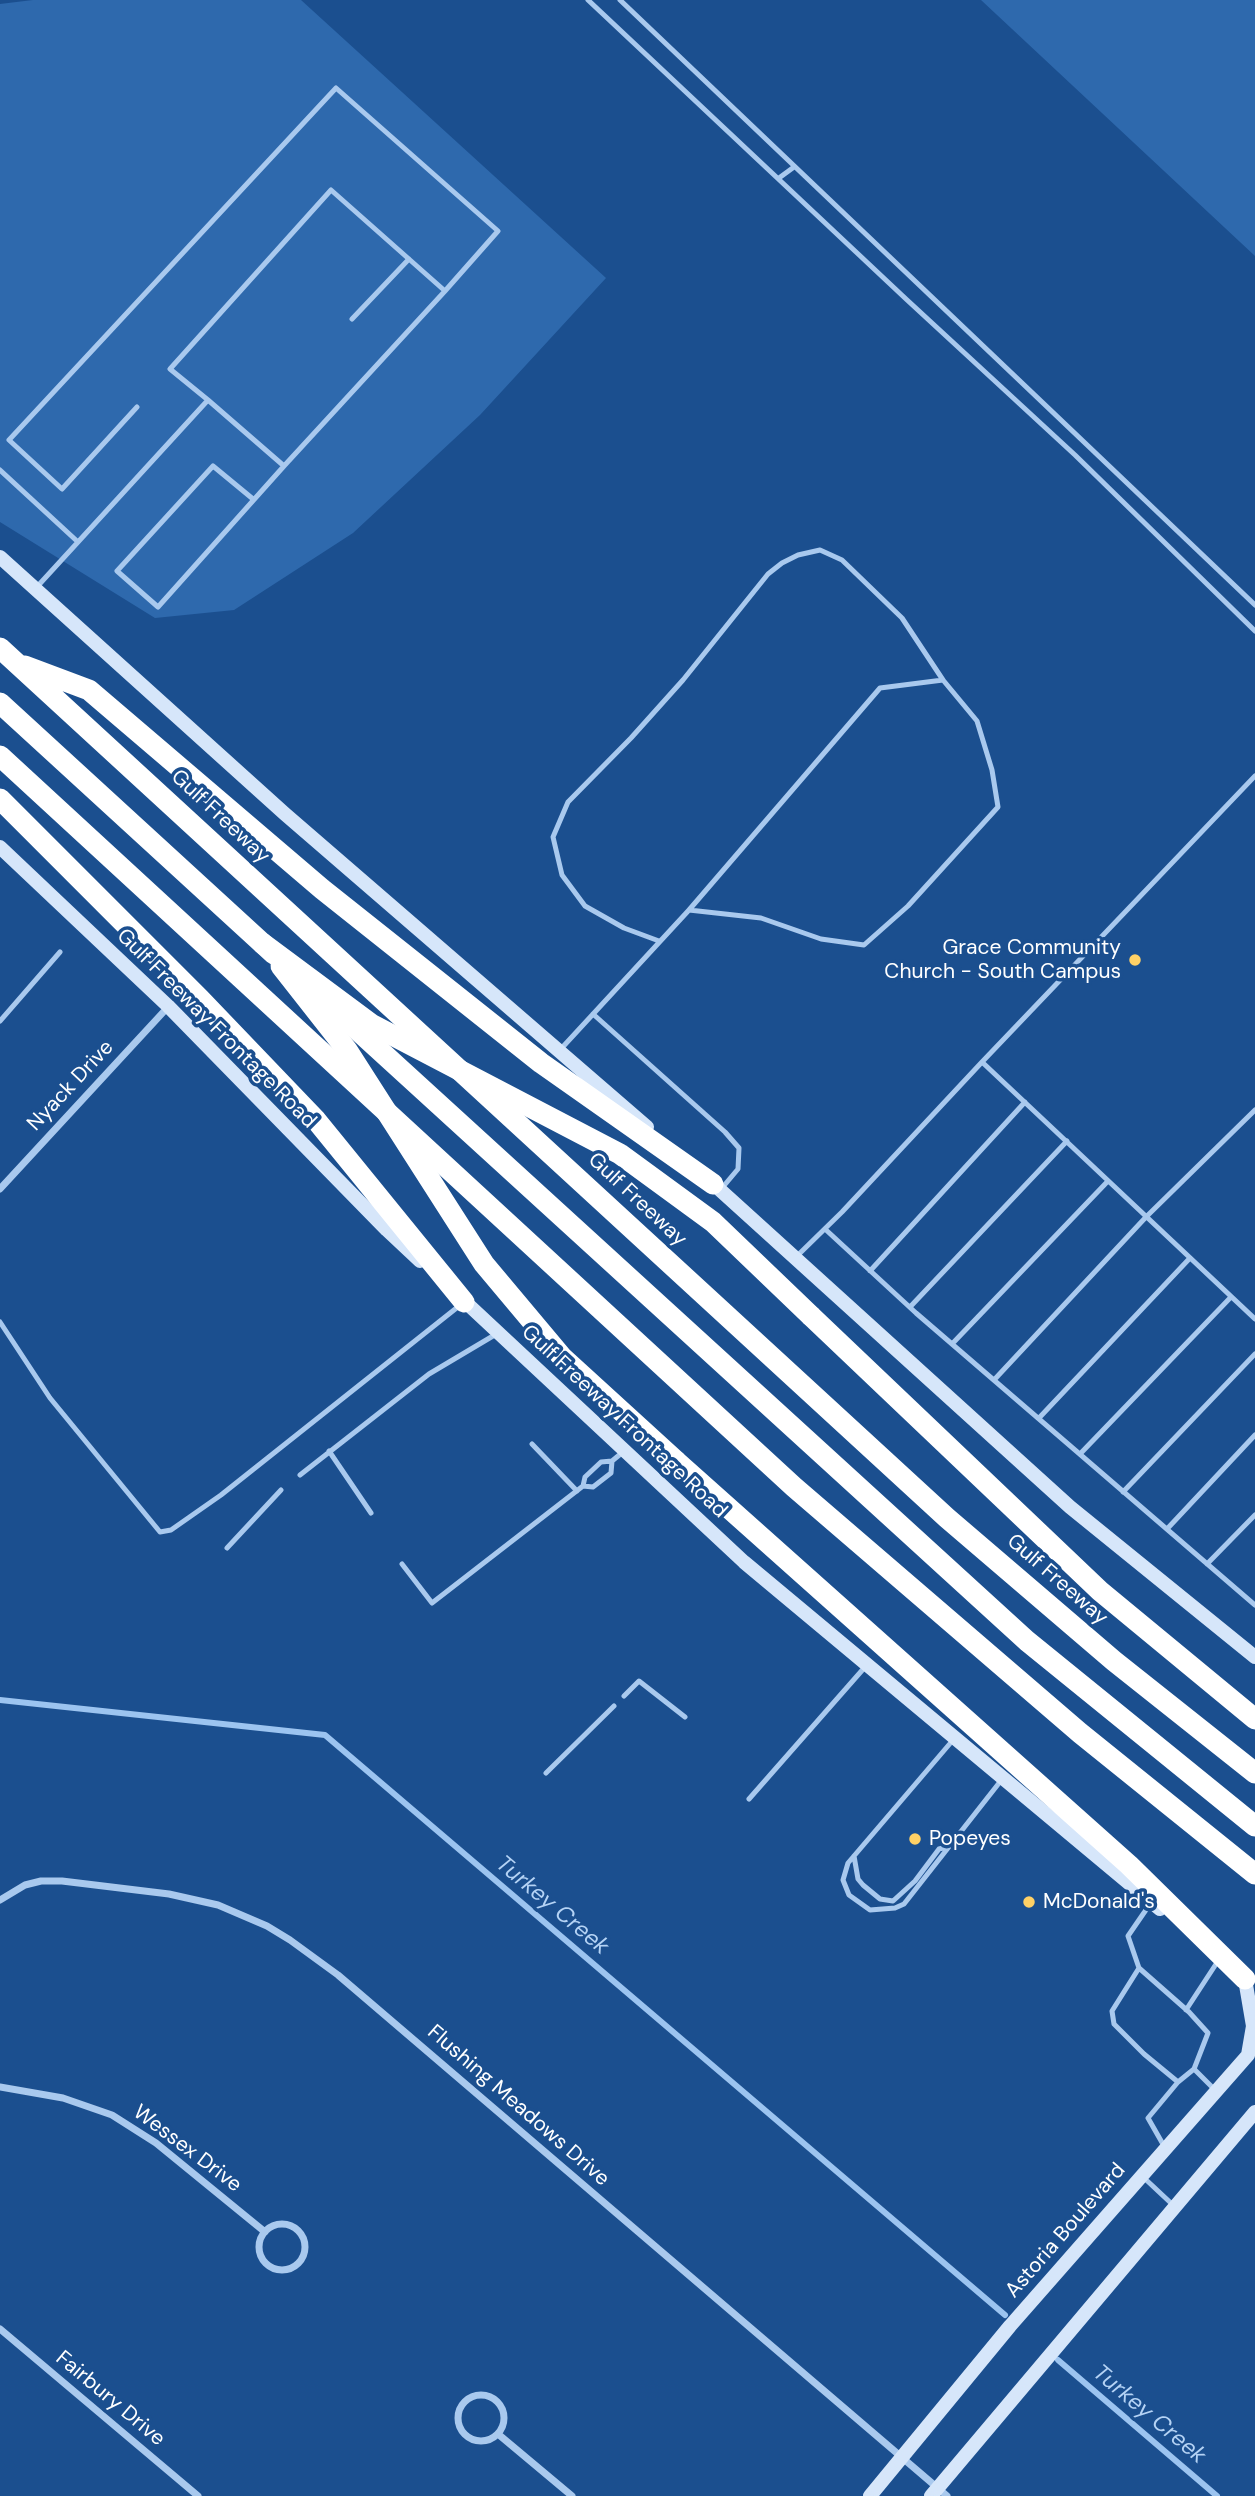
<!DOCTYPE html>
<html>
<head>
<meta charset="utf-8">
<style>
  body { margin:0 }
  canvas { display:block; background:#1b4f8f }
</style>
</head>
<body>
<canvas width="1255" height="2496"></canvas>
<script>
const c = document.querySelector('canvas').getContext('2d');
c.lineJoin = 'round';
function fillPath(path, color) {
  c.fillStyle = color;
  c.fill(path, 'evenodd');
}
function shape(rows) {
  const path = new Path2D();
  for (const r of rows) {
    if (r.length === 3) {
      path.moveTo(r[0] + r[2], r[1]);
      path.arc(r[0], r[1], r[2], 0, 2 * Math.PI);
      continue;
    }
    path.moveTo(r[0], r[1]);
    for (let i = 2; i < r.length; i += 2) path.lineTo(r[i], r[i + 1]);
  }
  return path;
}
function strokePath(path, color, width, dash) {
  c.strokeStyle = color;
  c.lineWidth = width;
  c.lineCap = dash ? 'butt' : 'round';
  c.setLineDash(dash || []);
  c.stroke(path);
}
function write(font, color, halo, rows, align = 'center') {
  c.font = font + ' "DM Sans",sans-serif';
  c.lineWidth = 7;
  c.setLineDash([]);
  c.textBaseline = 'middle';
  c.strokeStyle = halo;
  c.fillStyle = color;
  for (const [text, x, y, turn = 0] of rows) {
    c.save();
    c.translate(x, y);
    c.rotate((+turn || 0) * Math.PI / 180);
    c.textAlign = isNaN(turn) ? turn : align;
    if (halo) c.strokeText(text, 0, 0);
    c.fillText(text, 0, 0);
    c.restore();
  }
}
fillPath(shape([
  [33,0,301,0,606,278,480,415,353,533,234,610,155,618,0,522,0,4],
  [981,0,1255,0,1255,256]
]), '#2e69ad');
strokePath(shape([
  [0,1700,325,1735,1005,2315],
  [1058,2360,1217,2496]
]), '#9cc4f0', 6);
strokePath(shape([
  [588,0,906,299,1075,455,1255,631],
  [620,0,1255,605],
  [779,178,794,167],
  [352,319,409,259],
  [208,400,170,369,331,190,445,291,284,466],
  [137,407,62,489,9,440,336,88,498,231,445,291],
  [0,470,78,542],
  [35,589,208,400,284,466,158,607,117,571,213,466,253,499],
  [659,941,624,928,585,906,562,875,553,837,568,802,631,738,683,680,768,574,782,563,798,555,820,550,842,560,902,618,943,680],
  [593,1014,725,1132,739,1148,738,1169,722,1188],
  [0,1021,60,952],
  [559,1051,689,910,761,918,821,939,864,945,908,906,998,807,992,770,977,721,943,680,880,688,689,910],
  [982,1062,1255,776],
  [825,1229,916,1313,1255,1605],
  [797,1256,842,1212,982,1062,1255,1319],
  [870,1271,1025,1102],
  [910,1307,1067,1141],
  [0,1322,50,1398,160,1532,171,1530,221,1495,459,1306],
  [952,1344,1108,1181],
  [994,1380,1146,1217,1255,1110],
  [1039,1418,1190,1258],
  [532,1444,577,1491],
  [329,1451,371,1513],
  [1080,1454,1231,1297],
  [612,1461,611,1473,593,1487,583,1486,585,1477,601,1462,612,1461,623,1452],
  [300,1475,429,1374,498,1333],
  [1123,1492,1255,1354],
  [1167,1529,1255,1435],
  [227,1548,281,1490],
  [402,1564,432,1603,583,1486],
  [1207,1564,1255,1515],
  [624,1696,639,1681,685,1717],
  [953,1740,848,1863,843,1880,849,1895,870,1910,895,1908,904,1904,1003,1778],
  [546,1773,614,1706],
  [749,1799,865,1667],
  [854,1856,858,1879,863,1885,880,1899,893,1901,915,1881,939,1849,950,1846],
  [1150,1904,1128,1936,1139,1968,1189,2012,1208,2033,1194,2069,1215,2090],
  [1139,1968,1112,2011,1114,2024,1144,2054,1178,2082],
  [1186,2010,1218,1961],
  [1164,2146,1148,2118,1178,2082,1194,2069],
  [1142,2176,1173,2205]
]), '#a9c9ee', 5);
strokePath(shape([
  [0,1189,168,1007],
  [0,1900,25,1885,41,1881,62,1881,169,1894,218,1905,267,1926,290,1940,338,1975,947,2496],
  [0,2087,63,2098,112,2115,156,2143,265,2232],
  [282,2247,23],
  [0,2329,198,2496],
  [481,2418,23],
  [498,2434,572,2496]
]), '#a9c9ee', 7);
strokePath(shape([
  [0,557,285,814,647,1127],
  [0,847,168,1006,387,1230,420,1261],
  [708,1179,1070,1507,1255,1657],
  [459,1296,744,1562,1160,1909],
  [870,2496,1010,2326,1248,2055,1253,2026,1245,1979],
  [931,2496,1255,2112]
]), '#d6e6fa', 14);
strokePath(shape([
  [0,648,947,1518,1114,1661,1255,1773],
  [25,666,89,690,322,889,541,1063,713,1184],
  [0,703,274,954],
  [0,756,794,1487,1080,1733,1255,1874],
  [0,799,200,999,316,1120,464,1302],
  [319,995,1027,1641,1255,1826],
  [811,1316,1100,1591,1255,1719],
  [676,1461,1129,1865,1245,1979]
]), '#fff', 21);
strokePath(shape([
  [262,943,371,1024,620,1154,713,1222,811,1316],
  [281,966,347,1050,484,1264,562,1357,676,1461]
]), '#fff', 21);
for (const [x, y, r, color] of [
  [1135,960,7,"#ffd166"],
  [915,1839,7,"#ffd166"],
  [1029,1902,7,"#ffd166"]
]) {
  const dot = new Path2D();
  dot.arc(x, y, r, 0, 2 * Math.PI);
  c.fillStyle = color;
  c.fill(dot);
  strokePath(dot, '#1b4f8f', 2.5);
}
write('21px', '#fff', '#1b4f8f', [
  ["Gulf Freeway",220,817,43],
  ["Gulf Freeway Frontage Road",216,1029,45],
  ["Nyack Drive",71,1086,-47],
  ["Gulf Freeway",637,1200,43],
  ["Gulf Freeway Frontage Road",624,1422,43],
  ["Gulf Freeway",1057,1580,41],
  ["Flushing Meadows Drive",518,2106,41],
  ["Wessex Drive",187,2149,37],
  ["Astoria Boulevard",1066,2231,-49],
  ["Fairbury Drive",110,2399,40]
]);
write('21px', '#fff', '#1b4f8f', [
  ["Grace Community",1121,948,"right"],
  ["Church - South Campus",1121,972,"right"],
  ["Popeyes",929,1839],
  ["McDonald's",1043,1902]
], 'left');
write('italic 23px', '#b5d3f5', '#1b4f8f', [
  ["Turkey Creek",552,1906,40],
  ["Turkey Creek",1149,2415,40]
]);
</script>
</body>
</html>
